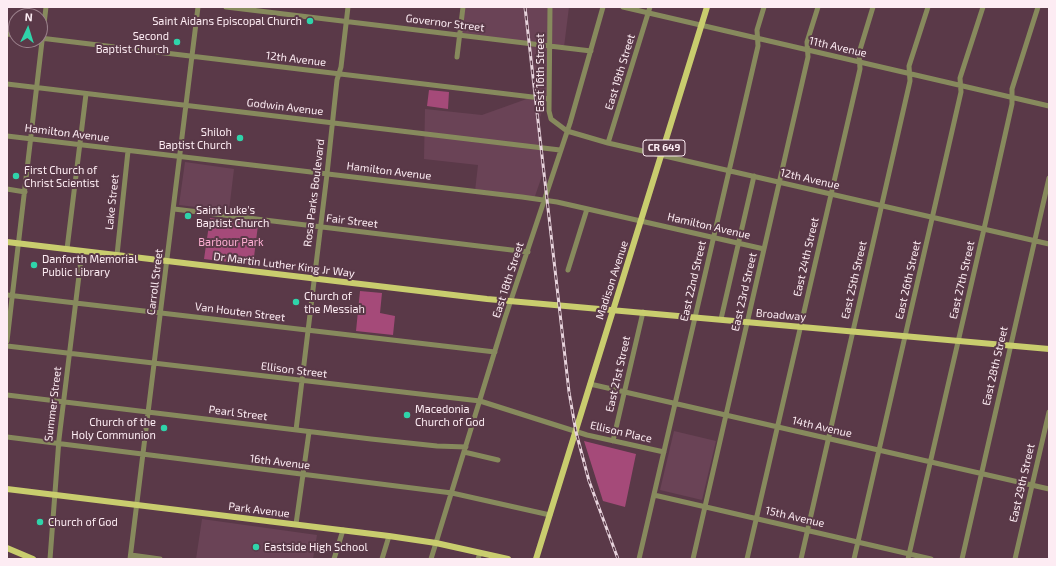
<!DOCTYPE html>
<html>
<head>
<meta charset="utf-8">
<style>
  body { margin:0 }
  #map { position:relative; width:1056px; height:566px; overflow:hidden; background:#5a3948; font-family:"Exo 2",sans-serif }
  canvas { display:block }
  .frame { position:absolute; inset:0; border:8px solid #fdecf3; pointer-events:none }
  .north { position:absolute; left:8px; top:8px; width:40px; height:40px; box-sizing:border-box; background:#5a3948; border:1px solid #9b818c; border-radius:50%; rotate:4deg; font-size:11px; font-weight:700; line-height:16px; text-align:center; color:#fdecf3 }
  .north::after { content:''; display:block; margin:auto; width:14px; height:18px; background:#2fd4aa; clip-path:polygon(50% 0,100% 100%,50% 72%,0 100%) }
</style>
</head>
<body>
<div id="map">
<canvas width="1056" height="566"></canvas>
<div class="frame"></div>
<div class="north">N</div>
</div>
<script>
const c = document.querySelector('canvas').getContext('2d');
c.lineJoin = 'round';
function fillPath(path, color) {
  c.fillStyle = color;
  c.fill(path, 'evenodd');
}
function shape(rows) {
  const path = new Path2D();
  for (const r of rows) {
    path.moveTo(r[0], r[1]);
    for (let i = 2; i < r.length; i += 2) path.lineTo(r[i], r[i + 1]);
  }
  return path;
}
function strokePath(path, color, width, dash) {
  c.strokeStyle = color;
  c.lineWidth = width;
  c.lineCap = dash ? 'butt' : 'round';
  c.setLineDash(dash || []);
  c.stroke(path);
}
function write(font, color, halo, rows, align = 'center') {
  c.font = font + ' "Exo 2",sans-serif';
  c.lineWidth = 4;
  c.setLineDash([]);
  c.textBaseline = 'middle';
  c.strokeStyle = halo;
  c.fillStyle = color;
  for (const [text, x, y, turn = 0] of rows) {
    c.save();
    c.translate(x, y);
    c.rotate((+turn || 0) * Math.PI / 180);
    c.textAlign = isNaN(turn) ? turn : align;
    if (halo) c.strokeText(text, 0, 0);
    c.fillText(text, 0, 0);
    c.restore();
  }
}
fillPath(shape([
  [463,7,569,7,564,47,551,45,548,98,538,122,544,170,534,199,475,191,478,165,424,159,425,109,482,115,535,96,530,43,459,34],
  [185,162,234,169,229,211,179,205],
  [674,431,716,441,702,500,660,490],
  [202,519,317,535,313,559,196,559]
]), '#6a4356');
fillPath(shape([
  [429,90,449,92,448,109,427,106],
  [210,218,258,225,253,265,204,259],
  [360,291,382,293,380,313,395,316,393,335,356,331],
  [584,441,636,454,625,507,603,501]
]), '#a54a79');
strokePath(shape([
  [226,7,591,51],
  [550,7,549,111,551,119,567,131,608,143,1049,244],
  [623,7,1049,106],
  [7,34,16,35],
  [40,38,549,99],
  [457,57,463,7],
  [7,84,560,150],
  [7,136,522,197,557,202,764,249],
  [608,143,650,7],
  [7,189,25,192],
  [174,209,528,252],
  [67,249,86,94],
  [117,255,128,151],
  [568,270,587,209],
  [7,295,495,352],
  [721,319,754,176],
  [7,341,46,7],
  [7,346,480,401,587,435,664,452],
  [590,384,1049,489],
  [7,395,371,439,437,446,466,447],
  [296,430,327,174,337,80,341,67,348,7],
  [7,437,452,493,550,515],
  [613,441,643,312],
  [464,452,498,460],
  [654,495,931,559],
  [296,524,309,432],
  [131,555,160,559],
  [50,559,59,439,82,251],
  [130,559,198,7],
  [334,559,343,530],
  [382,559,389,536],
  [431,559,505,318,570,123,603,7],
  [478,559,480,553],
  [639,559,758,46,757,30,764,7],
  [693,559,808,57,807,42,818,7],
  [747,559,860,69,859,53,873,7],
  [801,559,910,81,909,66,928,7],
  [854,559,961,92,960,78,983,7],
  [908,559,984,229,1012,104,1012,89,1038,7],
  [962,559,1049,178],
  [1015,559,1049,412]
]), '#878a5d', 5);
strokePath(shape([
  [7,242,487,299,1049,349],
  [7,489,389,536,436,543,508,559],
  [7,548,33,559],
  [536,559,707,7]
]), '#c9cd6e', 6);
const rail = shape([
  [525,7,569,392,576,432,589,481,618,559]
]);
strokePath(rail, '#e7d3dc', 3);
strokePath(rail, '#5a3948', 1.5, [4.5]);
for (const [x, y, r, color] of [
  [310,21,4,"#2fd4aa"],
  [177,42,4,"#2fd4aa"],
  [240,138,4,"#2fd4aa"],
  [16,176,4,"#2fd4aa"],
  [188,216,4,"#2fd4aa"],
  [34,265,4,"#2fd4aa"],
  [296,302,4,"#2fd4aa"],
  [407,415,4,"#2fd4aa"],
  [164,428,4,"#2fd4aa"],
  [40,522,4,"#2fd4aa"],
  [256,547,4,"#2fd4aa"]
]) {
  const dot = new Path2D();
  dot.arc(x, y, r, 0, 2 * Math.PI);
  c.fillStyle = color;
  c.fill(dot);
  strokePath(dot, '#5a3948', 1.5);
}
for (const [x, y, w] of [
  [664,148,42]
]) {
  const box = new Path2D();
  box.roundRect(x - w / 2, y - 8, w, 16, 3);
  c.fillStyle = '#5a3948';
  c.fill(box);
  strokePath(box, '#fdecf3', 1);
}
write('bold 10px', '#fdecf3', null, [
  ["CR 649",664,148]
]);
write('11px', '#fdecf3', '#5a3948', [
  ["Saint Aidans Episcopal Church",302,21,"right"],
  ["Second",169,36,"right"],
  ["Baptist Church",169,49,"right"],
  ["Shiloh",232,132,"right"],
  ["Baptist Church",232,145,"right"],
  ["First Church of",24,170],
  ["Christ Scientist",24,183],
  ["Saint Luke's",196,210],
  ["Baptist Church",196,223],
  ["Danforth Memorial",42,259],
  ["Public Library",42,272],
  ["Church of",304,296],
  ["the Messiah",304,309],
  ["Macedonia",415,409],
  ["Church of God",415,422],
  ["Church of the",156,422,"right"],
  ["Holy Communion",156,435,"right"],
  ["Church of God",48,522],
  ["Eastside High School",264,547]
], 'left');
write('11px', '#fdecf3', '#5a3948', [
  ["Governor Street",445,23,7],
  ["11th Avenue",838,47,13],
  ["12th Avenue",296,59,7],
  ["East 19th Street",620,72,-73],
  ["East 16th Street",540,73,-90],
  ["Godwin Avenue",285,107,7],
  ["Hamilton Avenue",67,133,7],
  ["Hamilton Avenue",389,171,7],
  ["12th Avenue",810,179,13],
  ["Rosa Parks Boulevard",314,193,-83],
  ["Lake Street",112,202,-84],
  ["Fair Street",352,221,7],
  ["Hamilton Avenue",709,226,13],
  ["East 24th Street",806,257,-77],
  ["Dr Martin Luther King Jr Way",284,265,7],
  ["East 18th Street",508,280,-72],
  ["Madison Avenue",612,280,-72],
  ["East 25th Street",854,280,-77],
  ["East 26th Street",908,280,-77],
  ["East 27th Street",962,280,-77],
  ["East 22nd Street",693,281,-77],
  ["Carroll Street",155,282,-83],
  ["East 23rd Street",744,292,-77],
  ["Van Houten Street",240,312,7],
  ["Broadway",781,315,5],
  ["East 28th Street",995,366,-77],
  ["Ellison Street",294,370,7],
  ["East 21st Street",618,374,-77],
  ["Summer Street",53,404,-83],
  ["Pearl Street",238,413,7],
  ["14th Avenue",822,427,13],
  ["Ellison Place",621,432,13],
  ["16th Avenue",280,462,7],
  ["East 29th Street",1022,483,-77],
  ["Park Avenue",259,510,7],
  ["15th Avenue",795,517,13]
]);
write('11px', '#feafd3', '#5a3948', [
  ["Barbour Park",231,242]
]);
</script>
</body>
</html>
